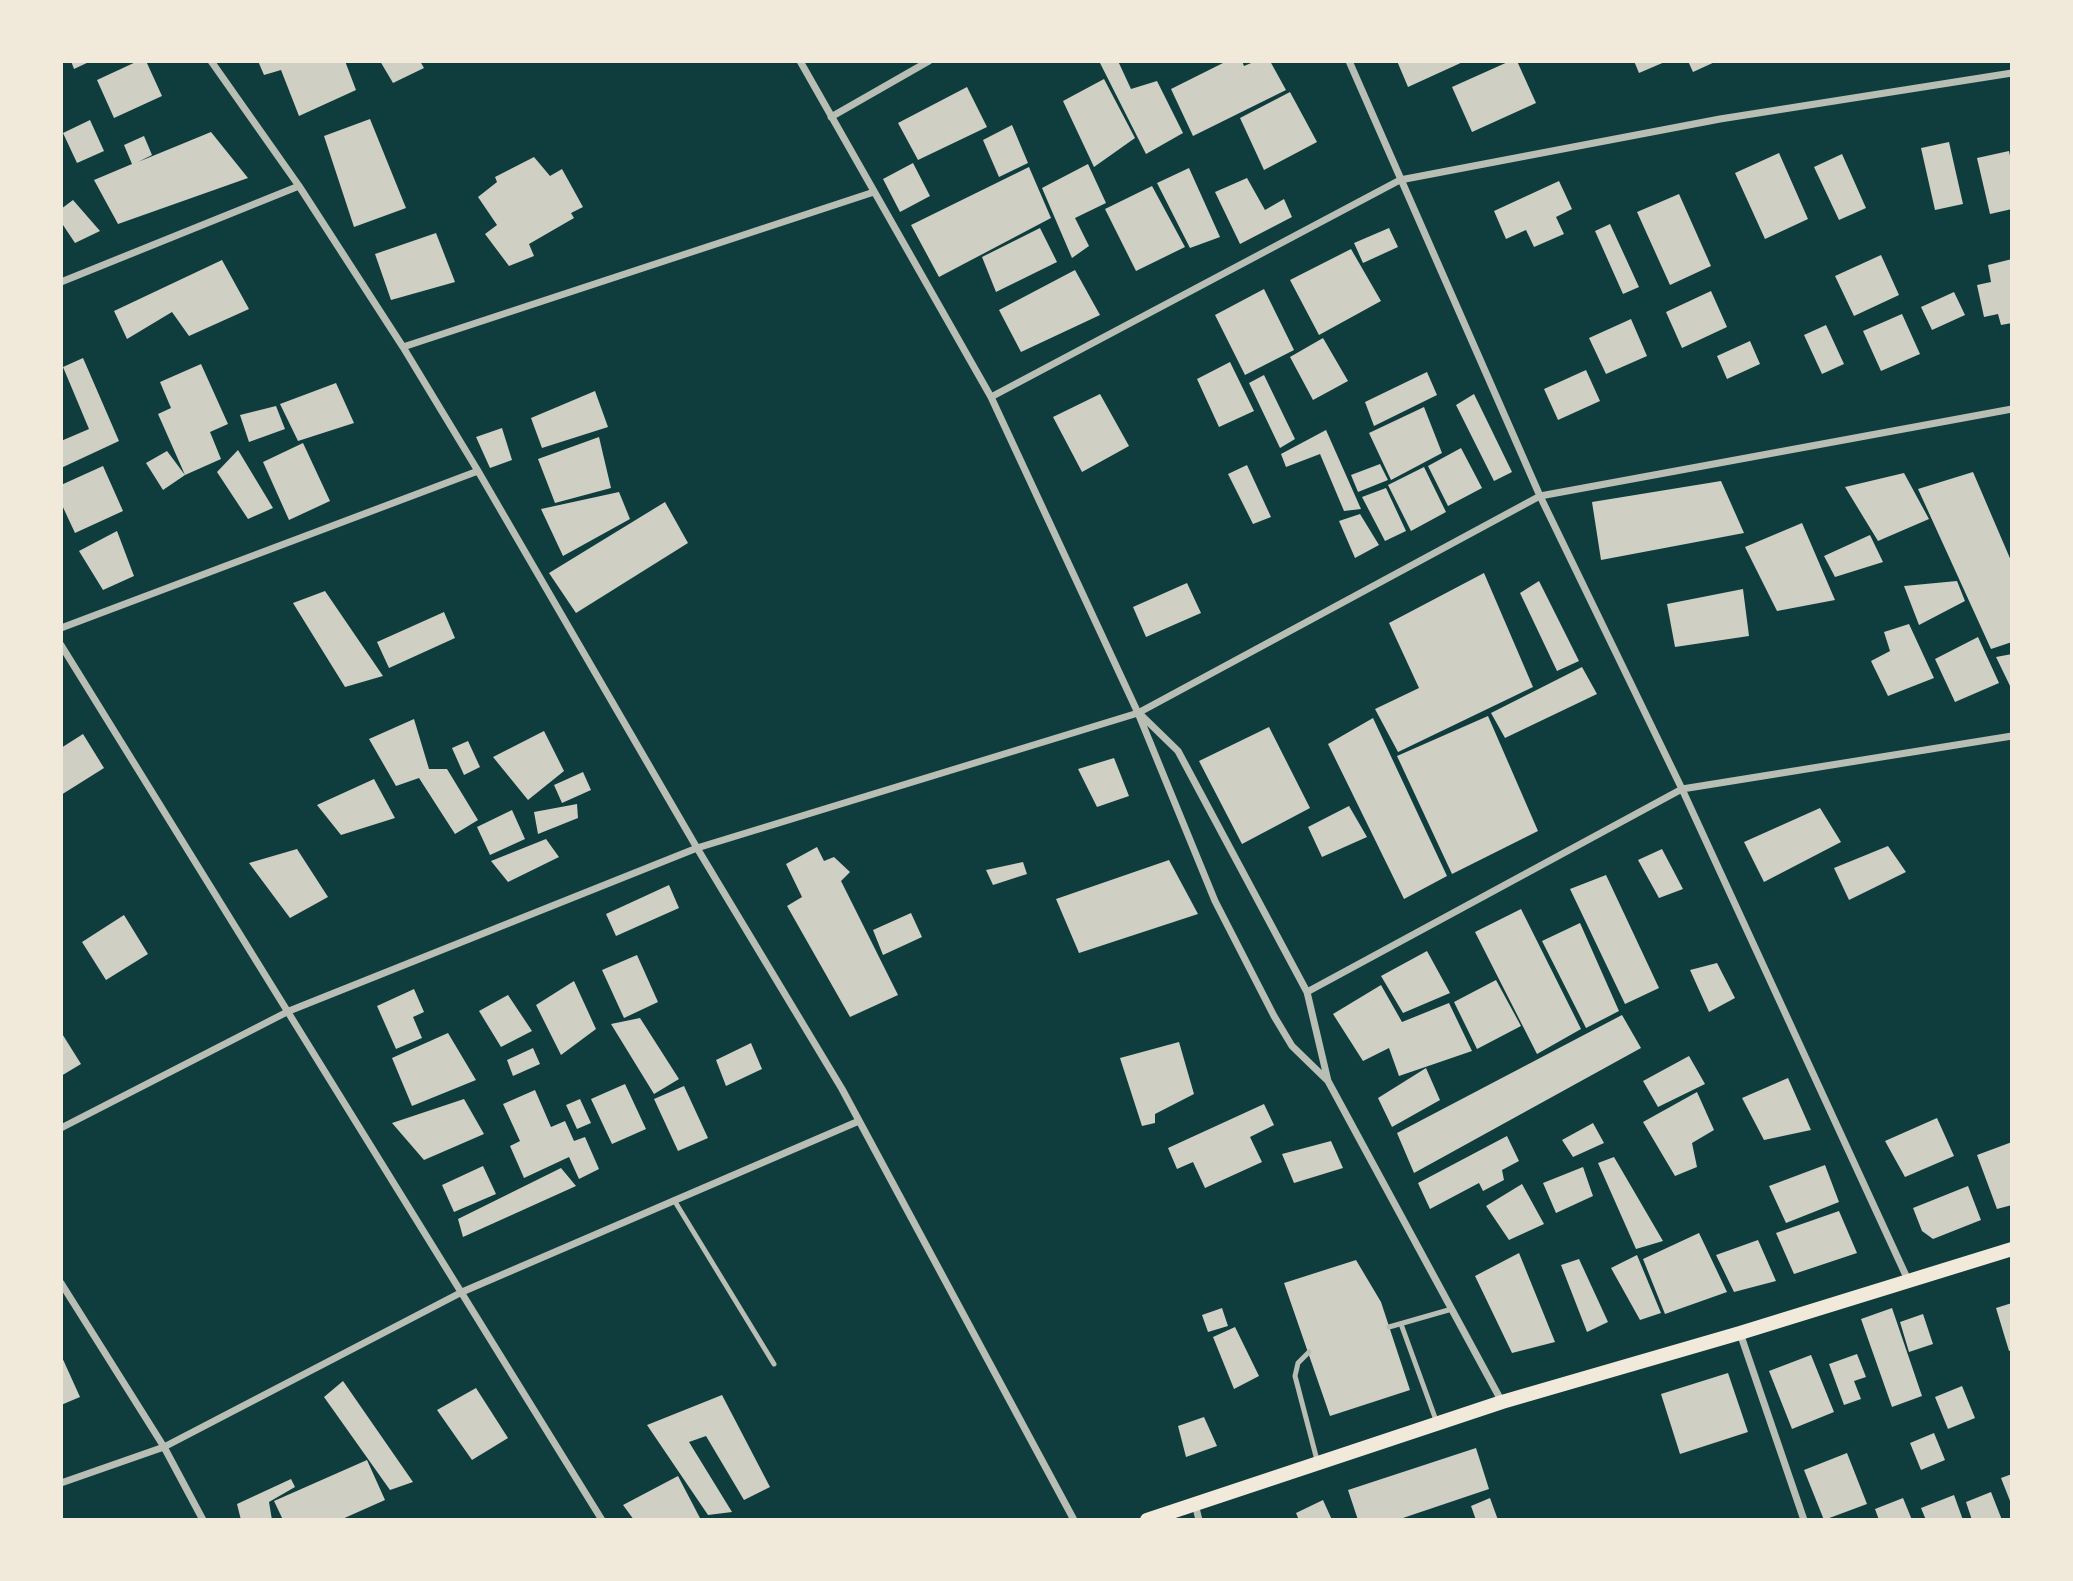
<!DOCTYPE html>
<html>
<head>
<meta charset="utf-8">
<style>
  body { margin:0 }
  #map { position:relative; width:2073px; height:1581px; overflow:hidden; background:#0f3d3e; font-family:Spectral,serif }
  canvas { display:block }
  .frame { position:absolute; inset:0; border:63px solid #f1e9da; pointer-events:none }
</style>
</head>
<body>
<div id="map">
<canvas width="2073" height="1581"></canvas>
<div class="frame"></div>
</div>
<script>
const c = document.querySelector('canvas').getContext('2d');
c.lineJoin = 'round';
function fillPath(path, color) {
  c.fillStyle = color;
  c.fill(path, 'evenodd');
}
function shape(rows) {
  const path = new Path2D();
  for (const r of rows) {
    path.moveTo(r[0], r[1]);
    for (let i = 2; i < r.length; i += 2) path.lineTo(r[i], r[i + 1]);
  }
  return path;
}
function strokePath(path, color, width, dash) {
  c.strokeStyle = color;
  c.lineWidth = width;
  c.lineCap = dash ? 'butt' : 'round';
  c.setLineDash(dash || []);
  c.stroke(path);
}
fillPath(shape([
  [71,61,91,61,74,69],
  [138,61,146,61,162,96,114,118,97,80],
  [258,61,345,61,356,90,299,116,281,70,264,75],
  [380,61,420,61,424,68,393,83],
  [1099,61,1118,61,1131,89,1157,81,1183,133,1146,154],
  [1227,61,1242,61,1244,66,1256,61,1270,61,1286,90,1193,136,1171,89],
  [1397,61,1465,61,1408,87],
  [1510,61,1517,61,1536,103,1472,132,1452,87],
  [1634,61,1667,61,1639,73],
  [1688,61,1717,61,1693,72],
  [1104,79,1135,138,1094,167,1063,101],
  [967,87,987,127,918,160,898,123],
  [1290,92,1317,142,1264,170,1240,118],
  [370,119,406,208,354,227,324,136],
  [90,120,104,151,77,163,63,133],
  [1012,125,1028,163,999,177,983,140],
  [211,132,248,178,118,224,94,180,132,164,124,145,144,136,152,155,138,162],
  [1949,142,1963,204,1935,210,1921,148],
  [2009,151,2012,165,2012,209,1990,214,1977,158],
  [1779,153,1808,219,1765,239,1735,173],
  [1842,154,1866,208,1839,220,1814,167],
  [534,157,550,176,562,169,583,207,571,213,574,218,529,244,534,256,509,266,485,234,497,225,478,197,497,182,495,177],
  [913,163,930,196,900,212,883,179],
  [1088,164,1106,203,1075,218,1089,246,1072,258,1042,188],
  [1029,167,1051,218,939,277,911,225],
  [1189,168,1220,237,1190,248,1157,183],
  [1247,178,1265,210,1284,199,1292,217,1240,244,1215,192],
  [1559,181,1572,209,1556,217,1564,234,1534,247,1526,230,1506,239,1494,211],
  [1152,186,1185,247,1136,271,1105,209],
  [1679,194,1711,266,1670,285,1637,212],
  [73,200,100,231,75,243,61,222,61,209],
  [1610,224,1639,287,1623,294,1595,231],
  [1040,228,1057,262,996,292,982,257],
  [1389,228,1398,247,1363,263,1354,243],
  [436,233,455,282,391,300,375,254],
  [1351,249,1381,301,1319,335,1290,280],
  [1881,255,1899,295,1854,316,1835,276],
  [2012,259,2012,323,2001,325,1998,314,1984,317,1977,285,1991,282,1988,265],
  [222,260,249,309,189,336,172,312,127,339,114,311],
  [1075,270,1100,315,1021,352,999,310],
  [1264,289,1294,350,1245,375,1215,315],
  [1711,291,1727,327,1682,348,1666,312],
  [1954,292,1965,315,1932,330,1921,307],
  [1902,314,1920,354,1881,371,1863,331],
  [1631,319,1647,356,1606,374,1589,338],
  [1826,325,1844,364,1822,374,1804,335],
  [1323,338,1348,381,1313,400,1290,357],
  [1750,341,1760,364,1727,379,1717,356],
  [83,358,119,441,61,468,61,441,89,429,63,367],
  [1230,362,1254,411,1219,427,1197,379],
  [201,364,228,424,210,432,221,459,185,475,158,414,171,408,160,382],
  [1586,370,1600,401,1558,420,1544,389],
  [1427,372,1437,395,1374,426,1365,402],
  [1264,375,1295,439,1280,448,1249,383],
  [336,383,354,423,298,441,280,404],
  [595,391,608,427,542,448,531,418],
  [1100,394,1129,446,1082,472,1053,417],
  [1474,394,1512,472,1494,481,1456,405],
  [276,406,285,429,249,442,240,415],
  [1424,407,1442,453,1391,480,1369,433],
  [502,428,512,460,490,468,476,437],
  [1326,430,1361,509,1344,511,1320,454,1286,467,1281,454],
  [599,437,611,488,555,503,538,459],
  [303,443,330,501,289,520,263,462],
  [1461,448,1482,488,1448,506,1428,466],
  [238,450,273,508,248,519,217,472],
  [167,451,185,475,163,490,146,463],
  [1380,464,1388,480,1358,492,1351,475],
  [1247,465,1271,517,1253,524,1228,474],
  [103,466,123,511,75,533,61,503,61,485],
  [1424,467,1446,512,1411,531,1388,485],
  [1973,472,2012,563,2012,642,1991,649,1918,489],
  [1904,473,1929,519,1878,541,1845,487],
  [1721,481,1744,533,1601,560,1592,502],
  [1386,488,1406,531,1385,541,1362,497],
  [619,492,630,519,563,556,541,509],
  [665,502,688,543,576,613,549,573],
  [1360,514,1379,545,1355,558,1339,521],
  [1802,523,1835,600,1777,611,1745,547],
  [117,531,134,576,103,590,79,551],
  [1870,535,1883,562,1835,577,1824,556],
  [1484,573,1533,687,1398,752,1375,709,1419,688,1389,623],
  [1539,581,1579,661,1557,671,1520,593],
  [1957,581,1965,601,1919,625,1904,586],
  [1187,583,1201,613,1146,637,1133,607],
  [1743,589,1749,636,1675,647,1667,604],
  [325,591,383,676,345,687,293,603],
  [444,612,455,638,389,668,377,642],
  [1909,624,1934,678,1888,696,1871,661,1890,651,1884,632],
  [1978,637,1999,683,1955,702,1935,659],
  [2012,654,2012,690,1996,657],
  [1582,667,1597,694,1505,738,1491,713],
  [1488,716,1538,831,1452,874,1397,756],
  [1373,718,1447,876,1404,899,1328,744],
  [414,719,429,769,447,769,478,820,455,834,419,778,396,786,369,739],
  [1269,727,1310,808,1242,844,1199,761],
  [544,731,564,771,528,800,493,757],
  [83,734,104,768,61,795,61,748],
  [468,741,480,767,464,775,452,748],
  [1114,758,1129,796,1097,807,1078,769],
  [583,772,591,790,562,803,554,785],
  [374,779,395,818,341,835,317,805],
  [577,804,578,818,538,834,534,812],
  [1349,806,1367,837,1322,857,1308,827],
  [1820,808,1841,842,1764,882,1744,842],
  [512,810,525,839,490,855,477,827],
  [546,839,559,857,508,882,491,861],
  [1888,846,1906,872,1849,900,1834,868],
  [817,847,824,861,834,857,850,872,841,881,898,995,850,1017,787,906,802,897,786,864],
  [297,849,328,897,290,918,249,863],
  [1662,849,1683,889,1659,898,1638,860],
  [1169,860,1198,914,1079,953,1056,899],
  [1023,862,1027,874,993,885,986,870],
  [1606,875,1659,988,1625,1004,1570,889],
  [669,885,679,908,616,936,606,914],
  [1521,909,1581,1029,1537,1054,1475,932],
  [911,913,922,937,883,955,873,930],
  [124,915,148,954,106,980,82,942],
  [1580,923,1619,1011,1586,1028,1542,941],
  [1427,951,1450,993,1403,1013,1381,976],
  [637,955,658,1002,624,1018,602,970],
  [1717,963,1735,998,1709,1012,1690,970],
  [1496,980,1521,1026,1477,1049,1454,1002],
  [574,981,596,1029,561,1055,536,1005],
  [1381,985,1402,1022,1449,1003,1472,1051,1399,1076,1389,1048,1363,1061,1333,1014],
  [414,989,424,1012,413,1017,422,1038,396,1049,377,1006],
  [508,995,532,1031,501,1047,479,1011],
  [1622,1015,1641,1048,1414,1173,1397,1133],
  [640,1018,679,1079,654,1094,611,1024],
  [61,1032,81,1064,61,1076],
  [448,1033,476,1080,412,1106,392,1058],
  [1179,1042,1194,1094,1155,1114,1155,1123,1142,1126,1120,1058],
  [751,1043,762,1069,726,1086,716,1060],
  [533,1048,540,1064,513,1076,507,1060],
  [1689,1056,1705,1084,1658,1107,1643,1081],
  [1426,1068,1440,1100,1392,1127,1378,1098],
  [1788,1078,1811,1130,1764,1140,1742,1098],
  [625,1084,646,1129,612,1144,591,1099],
  [684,1086,708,1138,678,1151,654,1099],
  [535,1090,551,1127,565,1121,574,1141,585,1137,599,1169,579,1179,569,1157,524,1178,510,1146,520,1141,503,1104],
  [1697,1092,1714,1130,1692,1143,1697,1167,1675,1176,1643,1122],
  [464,1099,484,1134,424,1160,392,1123],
  [580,1099,591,1123,577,1129,566,1105],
  [1264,1104,1274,1125,1250,1137,1262,1162,1205,1188,1193,1162,1177,1169,1168,1148],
  [1937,1118,1954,1156,1905,1177,1885,1141],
  [1593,1123,1604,1143,1573,1157,1562,1140],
  [1507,1136,1519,1161,1502,1170,1504,1180,1483,1191,1479,1183,1430,1209,1418,1183],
  [1331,1141,1343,1168,1294,1183,1282,1154],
  [2012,1142,2012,1205,1997,1209,1977,1155],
  [1614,1157,1663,1241,1636,1249,1598,1163],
  [1825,1165,1839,1202,1786,1223,1769,1186],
  [483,1166,496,1194,454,1212,442,1185],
  [1583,1167,1593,1196,1556,1213,1543,1183],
  [561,1168,576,1186,463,1237,458,1219],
  [1522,1184,1544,1224,1509,1240,1486,1206],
  [1968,1186,1981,1220,1933,1239,1922,1231,1913,1208],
  [1839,1211,1857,1253,1794,1274,1776,1233],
  [1699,1233,1727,1292,1665,1314,1643,1259],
  [1758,1240,1776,1281,1734,1292,1716,1255],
  [1519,1253,1555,1342,1512,1353,1475,1276],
  [1637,1255,1661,1313,1640,1320,1611,1268],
  [1579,1259,1608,1322,1587,1332,1561,1265],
  [1356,1260,1381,1302,1410,1390,1330,1416,1284,1283],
  [2012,1303,2012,1350,2009,1351,1996,1308],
  [1222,1308,1228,1326,1208,1332,1202,1315],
  [1892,1308,1922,1396,1892,1407,1861,1319],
  [1923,1314,1933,1344,1909,1352,1900,1322],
  [1235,1327,1259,1376,1234,1389,1213,1337],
  [1857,1354,1866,1377,1854,1381,1861,1399,1844,1405,1829,1364],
  [61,1355,80,1397,61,1405],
  [1811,1355,1834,1412,1792,1429,1769,1371],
  [1728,1373,1748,1432,1680,1454,1661,1394],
  [343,1381,413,1482,390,1490,324,1397],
  [1962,1386,1975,1418,1948,1429,1935,1397],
  [476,1388,508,1438,472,1460,437,1410],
  [722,1395,770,1487,744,1500,706,1436,689,1442,732,1512,708,1515,647,1425],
  [1204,1417,1217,1446,1186,1457,1178,1426],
  [1934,1433,1945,1460,1921,1470,1910,1443],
  [1476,1448,1489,1489,1397,1520,1358,1520,1348,1490],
  [1847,1453,1867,1504,1824,1520,1804,1470],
  [367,1460,385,1500,340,1520,283,1520,274,1501],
  [2012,1474,2012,1506,2001,1478],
  [678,1476,701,1520,634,1520,623,1505],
  [291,1479,295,1487,269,1502,272,1520,241,1520,237,1504],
  [1991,1492,2002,1520,1972,1520,1966,1502],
  [1954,1495,1963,1520,1926,1520,1921,1508],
  [1490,1498,1498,1520,1476,1520,1471,1506],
  [1903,1498,1912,1520,1879,1520,1875,1509],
  [1323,1500,1332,1520,1299,1520,1296,1513]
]), '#cfcfc3');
strokePath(shape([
  [674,1200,774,1364],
  [1401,1324,1437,1423],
  [1389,1327,1452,1309],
  [1309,1352,1298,1363,1295,1376,1317,1460]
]), '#b8beb3', 5);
strokePath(shape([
  [211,61,299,186,403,347,478,471,697,848,842,1089,1074,1520],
  [800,61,991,397,1138,713,1215,901,1274,1016,1292,1046,1328,1081],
  [1349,61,1540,496,1682,789,1908,1280],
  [831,117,929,61],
  [61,282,299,186],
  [403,347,874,192],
  [991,397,1400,180,1720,119,2012,73],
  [61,628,478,471],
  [61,645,602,1520],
  [1141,715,1178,751,1307,992,1328,1081,1502,1402],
  [1307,992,1682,789,2012,736],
  [61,1128,289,1011,697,848,1138,713,1540,496,2012,409],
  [61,1283,164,1447,203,1520],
  [1740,1333,1804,1520],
  [61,1483,164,1447,462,1292,859,1121],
  [1195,1504,1199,1520]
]), '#b8beb3', 7);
strokePath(shape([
  [1147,1520,1502,1402,1740,1333,2012,1249]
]), '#f1e9da', 14);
</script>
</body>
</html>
